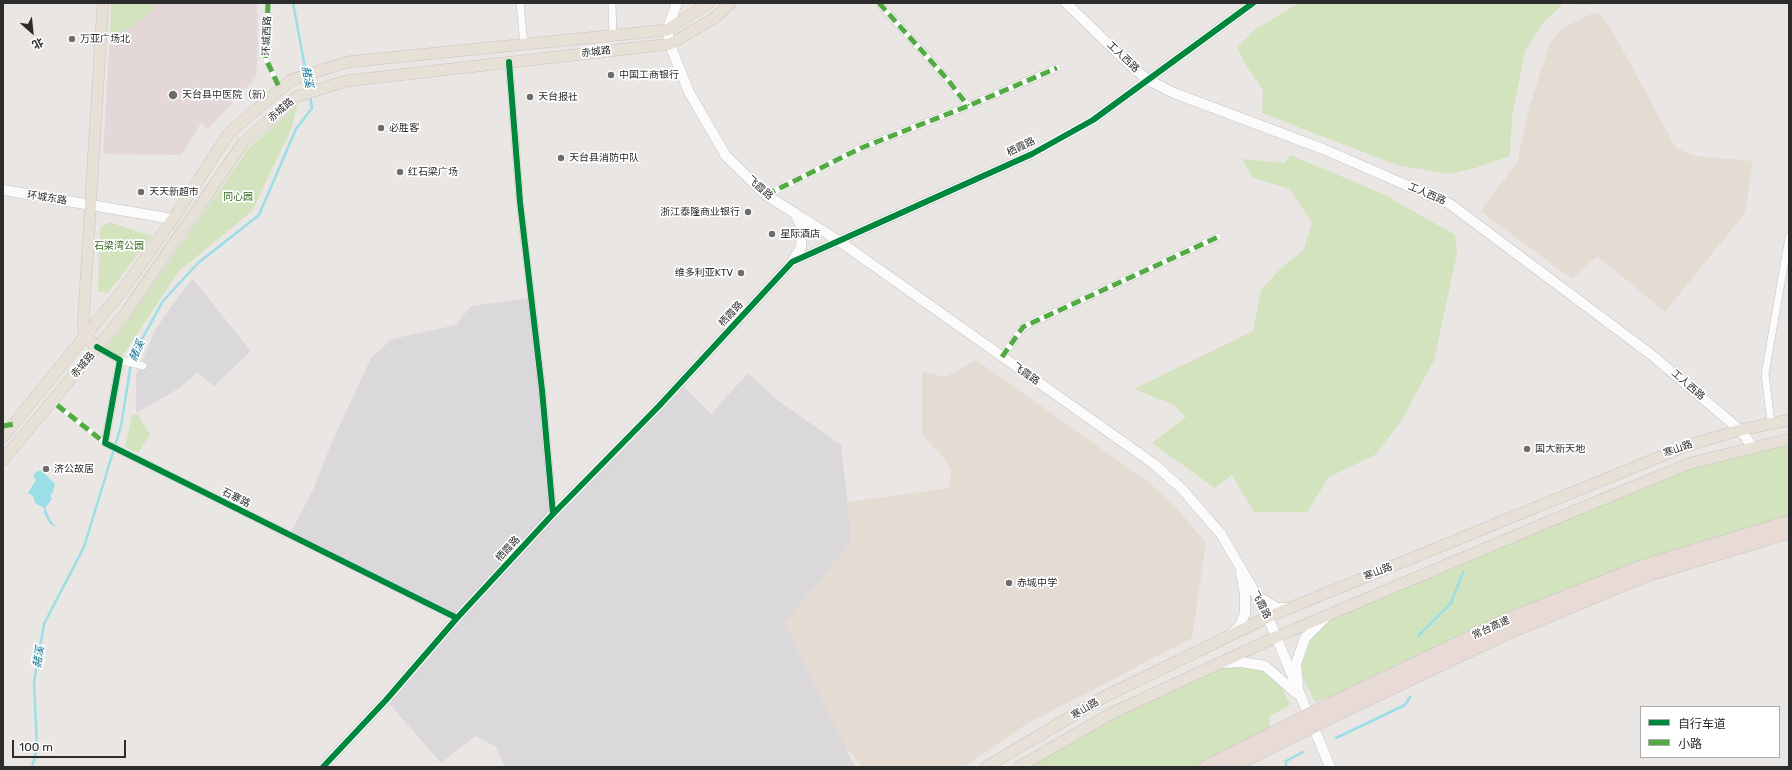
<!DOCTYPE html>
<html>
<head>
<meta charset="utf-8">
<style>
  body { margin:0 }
  #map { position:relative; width:1792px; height:770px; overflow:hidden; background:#eae6e3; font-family:Rubik,"Noto Sans SC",sans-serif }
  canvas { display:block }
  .frame { position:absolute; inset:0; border:4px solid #2c2c2c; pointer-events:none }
  .legend { position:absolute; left:1640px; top:706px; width:140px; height:52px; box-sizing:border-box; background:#fff; border:1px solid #ababab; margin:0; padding:5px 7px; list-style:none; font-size:12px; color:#2c2c2c }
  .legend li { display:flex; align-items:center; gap:8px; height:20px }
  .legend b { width:20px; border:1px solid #ababab }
  .north { position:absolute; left:12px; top:12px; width:40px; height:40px; -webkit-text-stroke:3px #fff; paint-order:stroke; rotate:153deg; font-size:11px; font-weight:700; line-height:16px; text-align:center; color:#2c2c2c }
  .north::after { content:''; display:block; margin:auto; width:14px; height:18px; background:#2c2c2c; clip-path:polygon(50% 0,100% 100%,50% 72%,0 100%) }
  .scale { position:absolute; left:12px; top:740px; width:114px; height:18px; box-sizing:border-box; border:2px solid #2c2c2c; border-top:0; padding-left:5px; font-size:12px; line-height:14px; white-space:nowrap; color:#2c2c2c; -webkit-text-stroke:3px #fff; paint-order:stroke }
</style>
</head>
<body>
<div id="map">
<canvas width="1792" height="770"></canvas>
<div class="frame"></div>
<ul class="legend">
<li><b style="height:5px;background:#00873e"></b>自行车道</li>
<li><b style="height:5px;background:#54ab44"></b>小路</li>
</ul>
<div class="north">北</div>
<div class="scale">100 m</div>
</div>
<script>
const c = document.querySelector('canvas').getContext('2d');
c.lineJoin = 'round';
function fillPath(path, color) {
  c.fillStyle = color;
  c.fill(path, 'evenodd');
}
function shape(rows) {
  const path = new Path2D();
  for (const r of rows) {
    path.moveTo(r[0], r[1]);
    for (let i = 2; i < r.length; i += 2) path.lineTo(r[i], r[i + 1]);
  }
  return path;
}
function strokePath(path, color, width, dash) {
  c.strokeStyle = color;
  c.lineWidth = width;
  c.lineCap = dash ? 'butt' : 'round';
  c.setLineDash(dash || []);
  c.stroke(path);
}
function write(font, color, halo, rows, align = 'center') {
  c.font = font + ' Rubik,"Noto Sans SC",sans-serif';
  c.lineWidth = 3.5;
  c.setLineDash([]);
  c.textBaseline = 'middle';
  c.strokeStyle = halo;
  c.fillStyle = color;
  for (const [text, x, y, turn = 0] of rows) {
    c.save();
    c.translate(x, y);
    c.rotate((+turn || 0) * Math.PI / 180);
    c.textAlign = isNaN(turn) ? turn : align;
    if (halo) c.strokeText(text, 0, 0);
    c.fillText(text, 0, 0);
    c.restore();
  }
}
fillPath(shape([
  [193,279,251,351,214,386,197,373,178,389,136,413,136,375,155,330,183,290],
  [531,298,553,513,680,383,711,414,748,373,776,399,841,445,852,542,785,623,855,767,505,767,495,746,475,736,441,763,386,700,457,618,289,536,314,488,332,442,371,358,392,339,456,325,471,306]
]), '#dad8da');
fillPath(shape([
  [1594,13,1601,15,1612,30,1676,148,1695,156,1753,161,1745,213,1665,312,1597,256,1572,279,1480,211,1517,163,1530,105,1550,43,1563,28],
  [976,360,1147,481,1175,506,1206,543,1192,638,1025,725,963,767,862,767,843,743,785,623,852,542,848,502,949,488,951,470,945,459,922,435,922,372,946,377]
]), '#e4dcd2');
fillPath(shape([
  [154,3,257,3,258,49,256,77,208,129,201,123,181,155,103,154,110,36,128,29,152,10]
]), '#e3d7d7');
fillPath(shape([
  [111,3,154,3,153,10,128,29,110,36],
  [1299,3,1592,3,1588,5,1563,4,1542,24,1525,51,1512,117,1510,156,1475,168,1448,174,1397,165,1262,113,1263,90,1245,64,1237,47,1256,29],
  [297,105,292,127,252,211,178,272,120,360,103,351,130,318,249,148],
  [1290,155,1383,194,1455,235,1457,254,1434,360,1403,418,1375,455,1329,477,1307,512,1254,512,1232,475,1215,488,1152,443,1186,417,1174,405,1134,389,1253,331,1261,290,1282,267,1303,251,1312,223,1290,189,1253,178,1242,159,1285,163],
  [109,222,152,236,108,293,98,291,100,228],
  [132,415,138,415,150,434,138,453,125,447],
  [1789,439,1789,522,1331,704,1327,697,1315,702,1296,664,1305,638,1327,616,1691,463],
  [1219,663,1265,666,1283,680,1283,690,1290,705,1269,717,1271,734,1206,767,1019,767]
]), '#d2e3be');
fillPath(shape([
  [41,470,55,484,53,492,50,496,52,499,45,508,51,521,57,527,50,524,44,513,44,508,35,503,33,496,28,493,36,480,33,477,36,472]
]), '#9bdee7');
strokePath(shape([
  [293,3,306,73],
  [306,77,309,90],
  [1418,636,1451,603,1463,572],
  [1336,738,1405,705,1410,697],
  [32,767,37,749,34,682,44,624,84,547,121,426,132,357,163,301,198,263,259,215,296,129,312,108,310,95],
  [1286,767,1286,761,1303,752]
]), '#9bdee7', 2.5);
const pedestrian = shape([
  [268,3,266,59,280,89],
  [57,405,105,443]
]);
const minor = shape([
  [520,3,524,45],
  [612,3,613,36],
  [879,3,948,80,968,106],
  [509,62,520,202,542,390,553,514],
  [766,195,861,148,968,106,1057,68],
  [97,347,120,360,105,443,457,618],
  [1002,357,1023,327,1218,237],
  [120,360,143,366],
  [1771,423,1765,374,1789,237]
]);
const tertiary = shape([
  [323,767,386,700,457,618,553,514,659,406,792,262,1032,154,1093,120,1253,3]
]);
const secondary = shape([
  [677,3,667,30,672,50,689,92,726,156,766,195,839,241,1154,464,1182,489,1221,534,1257,596,1268,617,1330,767],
  [1066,3,1130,65,1148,80,1174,93,1323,149,1450,204,1653,356,1740,430,1753,447],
  [3,190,173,219],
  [792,262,801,247,802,229,796,215],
  [1257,596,1277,608,1289,608],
  [1231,634,1239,627,1245,614,1245,594,1241,573],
  [1223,663,1241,662,1265,666,1296,693],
  [1298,683,1296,664,1305,638,1327,616]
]);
const primary = shape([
  [97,347,85,336,83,326,103,3],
  [3,437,125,287,173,219,229,133,291,80,347,62,667,30,709,3],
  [3,460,125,314,243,143,296,97,346,81,670,44,713,19,731,3],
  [986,767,1104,697,1268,617,1686,446,1740,430,1789,420],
  [1019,767,1112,713,1276,637,1562,516,1691,463,1789,439]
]);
const motorway = shape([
  [1331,704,1504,621,1641,567,1789,522],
  [1335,715,1507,633,1644,576,1789,532],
  [1206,767,1271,734],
  [1231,767,1275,745]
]);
strokePath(pedestrian, '#c4c3c3', 6);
strokePath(minor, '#c4c3c3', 8);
strokePath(tertiary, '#c4c3c3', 10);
strokePath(secondary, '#c4c3c3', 11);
strokePath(primary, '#c6c4c2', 12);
strokePath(motorway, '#c6c4c2', 14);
strokePath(pedestrian, '#fcfbfb', 5.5);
strokePath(minor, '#fcfbfb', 7);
strokePath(tertiary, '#fcfbfb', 9);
strokePath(secondary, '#fcfbfb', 10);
strokePath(primary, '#e7e0d6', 11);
strokePath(motorway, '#e8dbd5', 13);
const motorwayBridge = shape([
  [1271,734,1331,704],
  [1275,745,1335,715]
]);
strokePath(motorwayBridge, '#c6c4c2', 14, []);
strokePath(motorwayBridge, '#e8dbd5', 13);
strokePath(shape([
  [268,3,266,59,280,89],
  [879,3,948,80,968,106],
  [766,195,861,148,968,106,1057,68],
  [1002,357,1023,327,1218,237],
  [57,405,105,443],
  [3,426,14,424]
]), '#54ab44', 5, [10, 5]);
strokePath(shape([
  [509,62,520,202,542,390,553,514],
  [97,347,120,360,105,443,457,618],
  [323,767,386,700,457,618,553,514,659,406,792,262,1032,154,1093,120,1253,3]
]), '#00873e', 6);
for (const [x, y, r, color] of [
  [72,39,4,"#6e6d6c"],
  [611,75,4,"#6e6d6c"],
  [173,95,5,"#6e6d6c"],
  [530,97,4,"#6e6d6c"],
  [381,128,4,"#6e6d6c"],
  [561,158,4,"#6e6d6c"],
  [400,172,4,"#6e6d6c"],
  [141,192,4,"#6e6d6c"],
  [748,212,4,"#6e6d6c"],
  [772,234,4,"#6e6d6c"],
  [741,273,4,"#6e6d6c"],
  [1527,449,4,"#6e6d6c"],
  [46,469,4,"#6e6d6c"],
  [1009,583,4,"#6e6d6c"]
]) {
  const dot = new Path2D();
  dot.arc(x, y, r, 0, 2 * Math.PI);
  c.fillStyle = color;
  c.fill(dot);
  strokePath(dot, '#fff', 1.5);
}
write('10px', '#2c2c2c', '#fff', [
  ["环城西路",267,36,-88],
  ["赤城路",596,52,-6],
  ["工人西路",1123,57,43],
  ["赤城路",281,110,-41],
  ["栖霞路",1021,147,-26],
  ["飞霞路",760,188,41],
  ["工人西路",1427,194,23],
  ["环城东路",47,198,9],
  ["栖霞路",731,314,-47],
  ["赤城路",83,365,-50],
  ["飞霞路",1026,374,35],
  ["工人西路",1688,385,41],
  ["寒山路",1678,449,-20],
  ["石寨路",236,498,27],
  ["栖霞路",508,549,-48],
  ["寒山路",1378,572,-22],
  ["飞霞路",1261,605,63],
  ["常台高速",1491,628,-25],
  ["寒山路",1085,709,-31]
]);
write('10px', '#2c2c2c', '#fff', [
  ["万亚广场北",80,39],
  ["中国工商银行",619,75],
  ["天台县中医院（新）",182,95],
  ["天台报社",538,97],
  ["必胜客",389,128],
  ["天台县消防中队",569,158],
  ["红石梁广场",408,172],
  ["天天新超市",149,192],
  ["浙江泰隆商业银行",740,212,"right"],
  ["星际酒店",780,234],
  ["维多利亚KTV",733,273,"right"],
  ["国大新天地",1535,449],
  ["济公故居",54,469],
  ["赤城中学",1017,583]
], 'left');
write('10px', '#37671f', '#fff', [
  ["同心园",238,197],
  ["石梁湾公园",119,246]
]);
write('italic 11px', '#157c98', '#fff', [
  ["赭溪",307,77,80],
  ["赭溪",137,351,-66],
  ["赭溪",39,657,-80]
]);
</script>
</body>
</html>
